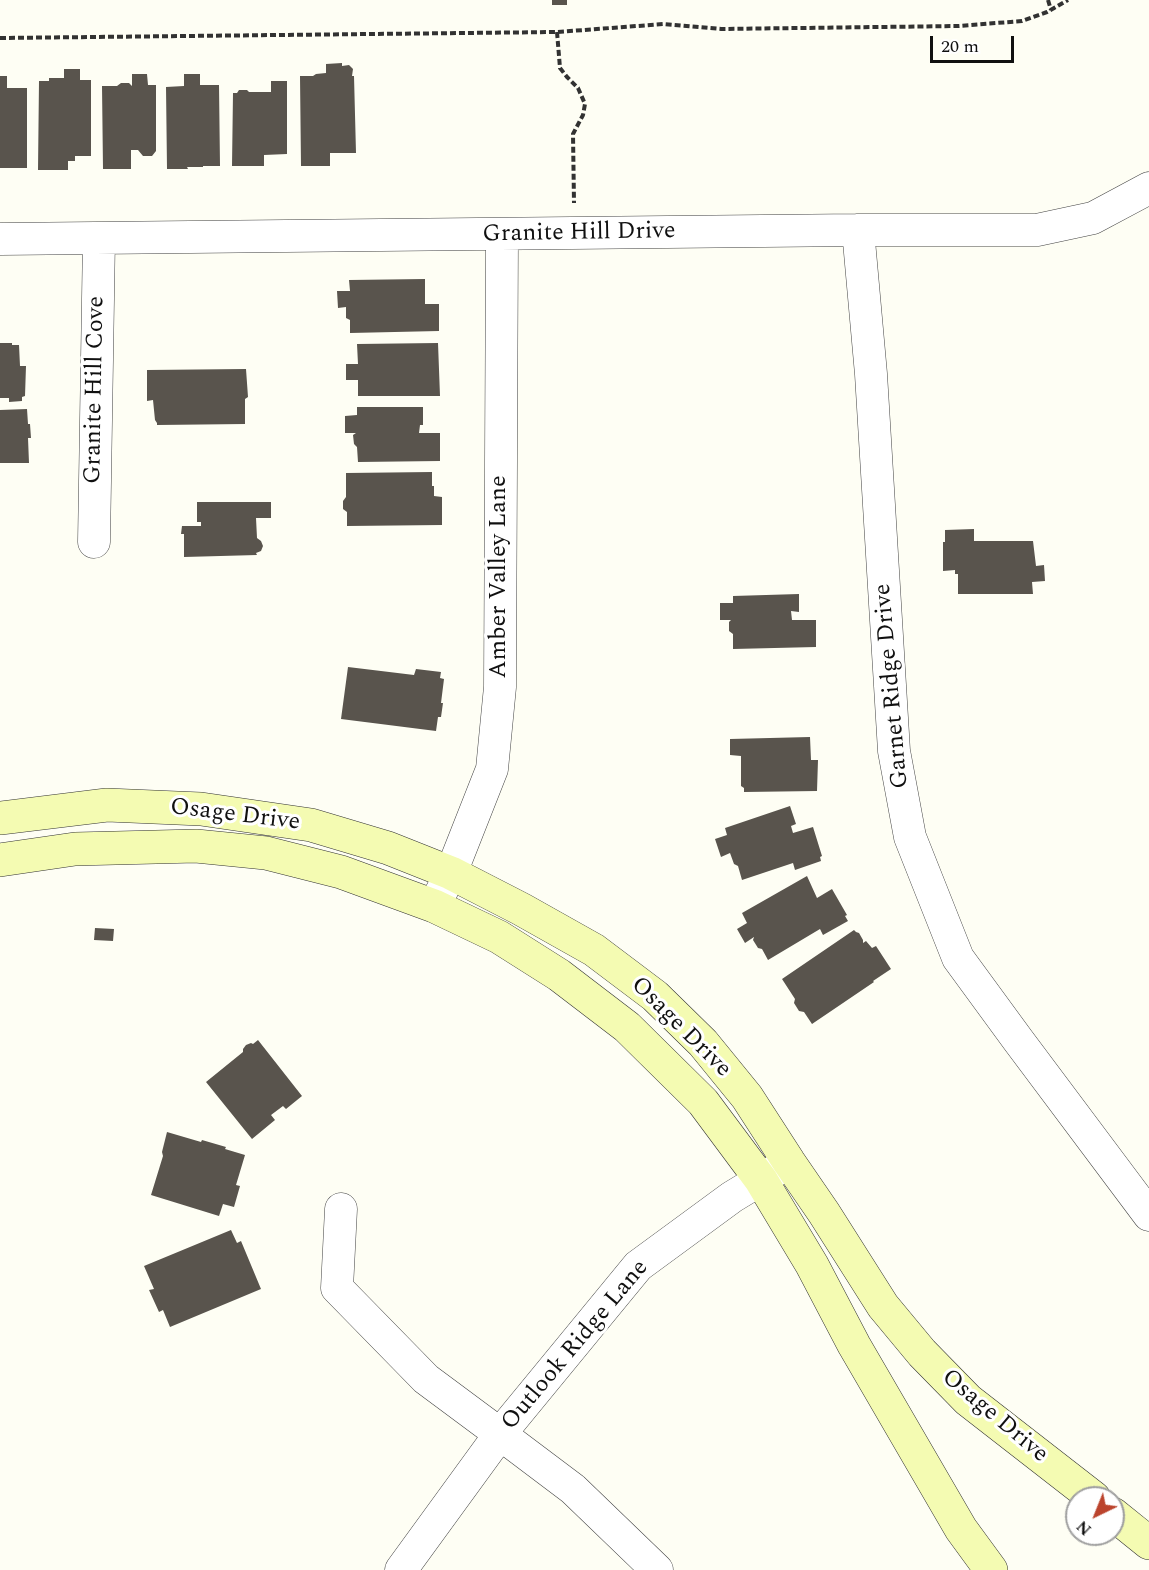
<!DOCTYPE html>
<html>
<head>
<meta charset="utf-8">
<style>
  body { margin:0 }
  #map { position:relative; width:1149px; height:1570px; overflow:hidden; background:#fefef4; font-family:Spectral,serif }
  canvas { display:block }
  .north { position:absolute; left:1065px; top:1486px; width:60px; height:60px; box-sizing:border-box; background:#fff; border:2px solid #9f9f9f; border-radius:50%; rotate:223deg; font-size:16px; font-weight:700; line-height:24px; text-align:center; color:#101010 }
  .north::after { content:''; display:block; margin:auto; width:21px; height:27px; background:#bb442d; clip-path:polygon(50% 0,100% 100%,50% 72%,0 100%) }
  .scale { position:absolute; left:930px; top:36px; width:84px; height:27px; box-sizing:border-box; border:3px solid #101010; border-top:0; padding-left:8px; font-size:18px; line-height:21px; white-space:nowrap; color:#101010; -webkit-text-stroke:4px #fff; paint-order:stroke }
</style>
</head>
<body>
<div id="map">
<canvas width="1149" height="1570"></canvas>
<div class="north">N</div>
<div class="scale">20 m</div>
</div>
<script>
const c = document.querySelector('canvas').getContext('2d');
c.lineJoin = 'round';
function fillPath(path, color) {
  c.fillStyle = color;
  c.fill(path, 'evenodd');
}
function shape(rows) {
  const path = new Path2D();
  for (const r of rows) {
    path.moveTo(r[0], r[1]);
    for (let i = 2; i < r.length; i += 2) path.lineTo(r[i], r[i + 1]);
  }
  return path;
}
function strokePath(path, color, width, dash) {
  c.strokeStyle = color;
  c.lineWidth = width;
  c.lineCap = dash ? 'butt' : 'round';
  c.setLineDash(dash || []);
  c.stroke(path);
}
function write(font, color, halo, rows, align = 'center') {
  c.font = font + ' Spectral,serif';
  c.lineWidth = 6;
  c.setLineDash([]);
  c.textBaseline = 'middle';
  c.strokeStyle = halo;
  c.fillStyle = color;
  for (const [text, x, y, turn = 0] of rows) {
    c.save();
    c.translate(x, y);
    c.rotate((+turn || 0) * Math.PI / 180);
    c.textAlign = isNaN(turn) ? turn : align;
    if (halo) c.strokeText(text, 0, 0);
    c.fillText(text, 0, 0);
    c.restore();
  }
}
fillPath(shape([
  [552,0,567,0,567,5,552,5],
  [342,63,342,66,349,65,353,69,352,76,354,76,356,153,330,153,330,166,301,166,300,76,313,76,316,74,326,73,326,64],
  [64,69,80,69,80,80,91,80,91,156,75,156,75,161,68,161,68,170,38,170,39,81,49,81,49,78,64,78],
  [132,74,147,74,148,85,156,85,156,151,152,156,143,156,138,150,131,150,131,169,103,169,102,86,117,86,121,83,129,83,132,86],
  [184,74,200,74,200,85,219,85,220,166,203,166,203,167,187,167,188,169,167,169,166,87,184,86],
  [0,76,7,76,7,88,27,88,27,168,0,168],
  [271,81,287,81,287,154,264,155,264,166,232,166,233,93,237,93,239,90,247,90,249,92,271,92],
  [425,279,425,304,439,304,439,331,350,333,350,320,346,318,346,307,338,308,337,291,350,291,349,280],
  [0,343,12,343,12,345,19,345,20,366,26,366,25,396,22,397,22,401,9,402,9,398,0,398],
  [438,343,440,396,358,396,358,380,346,380,346,364,358,364,357,344],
  [246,369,248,397,245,399,245,424,157,425,157,423,155,420,153,400,147,401,147,370],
  [357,407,423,407,423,425,420,425,419,433,440,433,440,461,358,462,357,447,354,444,353,435,356,433,345,433,345,416,357,415],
  [27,409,28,424,30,424,31,438,28,438,29,463,0,463,0,410],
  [432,472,432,486,434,486,434,496,442,497,442,525,347,526,347,512,343,509,343,501,346,497,346,473],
  [197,502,271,502,271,518,256,518,257,538,261,541,263,546,261,551,256,553,257,555,184,557,184,534,181,534,182,526,201,526,201,522,197,522],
  [974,529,974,541,1033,541,1036,566,1044,565,1045,581,1032,582,1033,594,958,594,958,574,955,574,955,570,943,571,943,542,945,542,945,530],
  [799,594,799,612,791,611,792,620,816,620,816,647,733,649,733,634,729,631,729,622,731,620,720,620,720,603,733,603,733,596],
  [348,667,414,675,416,669,441,672,440,678,444,679,441,703,443,703,441,717,438,717,436,731,341,719],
  [810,737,811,760,818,760,817,791,744,792,744,788,741,786,741,756,730,755,730,739],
  [790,806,796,824,791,826,793,833,813,827,822,856,820,857,821,861,795,870,793,863,742,880,738,866,734,864,730,853,721,857,715,839,727,835,725,828],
  [807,876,817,898,832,889,847,915,845,916,848,921,823,935,820,929,768,960,762,949,758,948,753,940,754,937,745,943,737,929,747,923,742,913],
  [95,928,114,929,113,941,94,940],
  [854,930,856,932,859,933,863,940,863,943,866,941,872,948,876,946,891,969,873,981,874,982,812,1024,804,1012,799,1011,794,1003,795,999,782,979],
  [258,1040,302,1096,286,1109,283,1106,271,1115,275,1120,252,1139,206,1082,243,1052,243,1049,246,1045,251,1043,253,1044],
  [167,1132,201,1142,202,1140,226,1147,225,1149,245,1155,236,1185,240,1186,234,1207,223,1204,219,1216,151,1195,163,1156,162,1152],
  [231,1230,237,1243,241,1241,261,1289,170,1327,163,1310,159,1312,149,1290,154,1289,144,1266]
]), '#59544d');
const street = shape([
  [858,230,871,374,894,751,910,837,958,958,1018,1040,1149,1215],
  [0,239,858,230,1037,230,1093,218,1149,188],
  [94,542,99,238],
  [434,906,451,873,492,769,500,687,502,235],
  [341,1209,337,1288,426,1379,500,1434,573,1489,657,1570],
  [401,1570,500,1434,638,1266,732,1197,783,1166]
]);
const secondary = shape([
  [0,818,107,805,201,809,311,825,388,848,451,873,521,909,594,950,655,996,703,1043,747,1097,789,1162,824,1213,883,1306,922,1353,968,1400,1094,1498],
  [0,860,75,849,196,846,266,853,341,872,434,906,499,937,559,975,627,1027,703,1102,761,1180,812,1265,854,1345,961,1529,991,1570],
  [1113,1514,1149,1543]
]);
strokePath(street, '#434343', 33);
strokePath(secondary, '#323232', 34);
strokePath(shape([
  [1048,0,1051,10],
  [557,32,560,68,567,77,578,88,585,104,583,115,573,134,574,203],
  [0,38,557,32,664,24,721,29,958,26,1022,21,1047,12,1068,0]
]), '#323232', 4, [6, 3]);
strokePath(street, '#fff', 32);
strokePath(secondary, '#f4fbb2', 33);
write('24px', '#101010', '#fff', [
  ["Granite Hill Drive",579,234,-1],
  ["Granite Hill Cove",96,390,-89],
  ["Amber Valley Lane",500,577,-90],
  ["Garnet Ridge Drive",893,686,-95],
  ["Osage Drive",235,816,7],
  ["Osage Drive",680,1028,45],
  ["Outlook Ridge Lane",576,1346,-50],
  ["Osage Drive",994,1417,40]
]);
</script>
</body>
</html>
